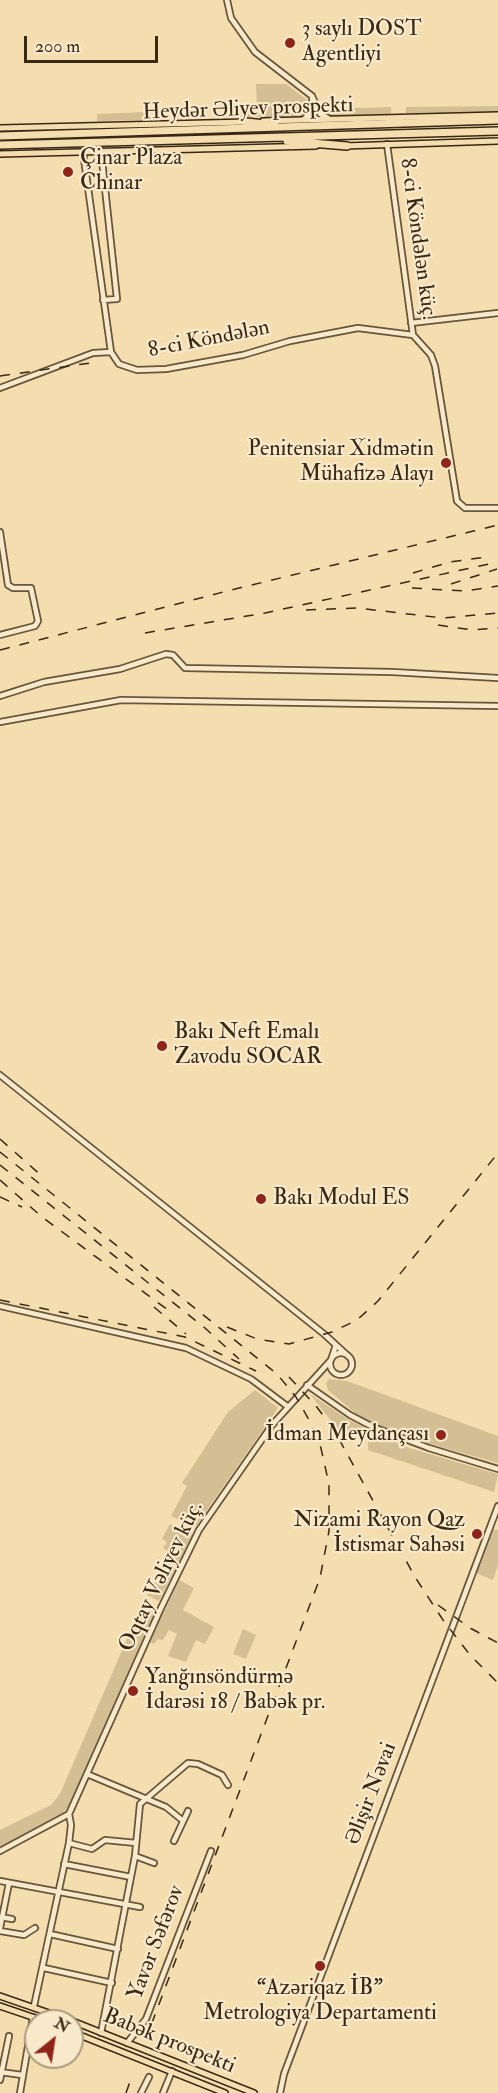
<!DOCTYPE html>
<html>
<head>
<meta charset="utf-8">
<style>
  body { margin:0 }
  #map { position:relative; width:498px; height:2093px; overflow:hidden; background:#f4ddae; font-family:"IM FELL Double Pica",serif }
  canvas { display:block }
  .north { position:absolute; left:24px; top:2009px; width:60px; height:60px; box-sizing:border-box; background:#f8e9ca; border:2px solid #ab9c82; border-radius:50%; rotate:30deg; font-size:16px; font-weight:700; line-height:24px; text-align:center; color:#382816 }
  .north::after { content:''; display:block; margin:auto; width:21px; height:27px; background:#8f2418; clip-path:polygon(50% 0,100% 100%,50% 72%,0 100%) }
  .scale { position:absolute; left:24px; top:36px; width:134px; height:27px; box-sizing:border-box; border:3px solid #382816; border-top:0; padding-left:8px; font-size:18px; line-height:21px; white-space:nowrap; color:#382816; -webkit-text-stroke:4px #f8e9ca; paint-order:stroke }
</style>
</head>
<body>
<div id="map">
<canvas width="498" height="2093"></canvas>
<div class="north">N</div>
<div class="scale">200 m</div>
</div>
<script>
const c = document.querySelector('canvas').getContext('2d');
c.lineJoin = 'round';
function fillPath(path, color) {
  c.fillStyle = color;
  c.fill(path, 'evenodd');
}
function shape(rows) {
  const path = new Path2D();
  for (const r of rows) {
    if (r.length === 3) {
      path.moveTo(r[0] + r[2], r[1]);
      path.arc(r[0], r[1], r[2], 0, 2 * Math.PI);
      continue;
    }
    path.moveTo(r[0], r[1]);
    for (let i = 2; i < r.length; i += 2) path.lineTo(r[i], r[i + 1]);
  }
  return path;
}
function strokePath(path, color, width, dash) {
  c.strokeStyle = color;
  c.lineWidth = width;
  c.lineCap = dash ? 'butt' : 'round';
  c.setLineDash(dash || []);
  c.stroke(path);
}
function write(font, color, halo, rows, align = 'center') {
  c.font = font + ' "IM FELL Double Pica",serif';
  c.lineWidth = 4.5;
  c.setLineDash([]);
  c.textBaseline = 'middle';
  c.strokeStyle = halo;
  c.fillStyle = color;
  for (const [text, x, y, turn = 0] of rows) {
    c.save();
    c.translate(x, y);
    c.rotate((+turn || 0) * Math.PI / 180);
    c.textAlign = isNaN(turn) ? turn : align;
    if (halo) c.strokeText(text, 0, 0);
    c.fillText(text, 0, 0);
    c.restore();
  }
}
fillPath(shape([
  [256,84,286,84,310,102,308,113,302,117,225,117,225,110,257,109],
  [498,106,498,112,406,114,406,107],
  [391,107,391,114,331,116,325,114,324,109],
  [145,112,145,120,97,121,97,114],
  [329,1379,347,1381,498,1436,498,1463,416,1440,361,1418,328,1390,326,1383],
  [255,1390,278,1408,196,1526,171,1516,187,1486,182,1483,228,1412],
  [310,1394,349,1420,409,1448,498,1474,494,1492,368,1450,368,1440,336,1427],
  [170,1524,192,1535,159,1601,147,1595,160,1569,165,1572,173,1554,163,1548,167,1542,162,1539],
  [493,1529,498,1530,498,1565,493,1580,476,1573],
  [179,1580,194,1588,183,1610,214,1627,205,1644,196,1640,186,1662,168,1656,177,1634,169,1630,163,1640,158,1639,154,1644,150,1642],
  [142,1604,156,1609,68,1808,59,1817,0,1847,0,1830,51,1805,60,1794],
  [243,1629,256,1635,246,1659,233,1654]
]), '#d4be94');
const minor = shape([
  [227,0,231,18,255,52,312,96,320,114,328,118],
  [304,119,313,110,312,96],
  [387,144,413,335,431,355,435,366,457,501,465,508,498,508],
  [101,151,117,299,103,300],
  [83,152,111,352,119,364,137,370,166,369,243,355,290,341,358,328,413,335],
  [411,323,498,313],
  [0,388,93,353,111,352],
  [0,532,8,585,13,588,31,588,38,621,35,626,0,635],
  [0,696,44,682,120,669,166,654,173,655,185,668,392,672,498,678],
  [0,722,121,700,498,706],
  [0,1075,324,1334,348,1356],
  [0,1306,186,1348,251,1379,287,1406],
  [341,1364,11],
  [307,1385,350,1415,373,1427,429,1448,498,1469],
  [87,1774,166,1807,182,1820],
  [174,1841,188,1811],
  [69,1843,92,1849,105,1840,136,1843],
  [0,1851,69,1814,161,1608,199,1530,272,1425,331,1360,336,1345],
  [135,1856,154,1863],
  [64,1864,131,1877],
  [0,1881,140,1907],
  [0,1917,12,1919],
  [0,1928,9,1883],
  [0,1931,24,1935,35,1928],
  [50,1934,118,1949],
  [44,1968,112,1983],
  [34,2006,69,1843,71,1825,69,1814],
  [101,2033,135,1856,140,1804,188,1763,198,1764,222,1775,228,1785],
  [127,2043,146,2019,211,1851],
  [0,2072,22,2075],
  [0,2080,9,2036],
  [20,2093,33,2017],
  [141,2093,149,2077],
  [163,2093,172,2071],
  [280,2093,284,2074,498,1506]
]);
const major = shape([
  [263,121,498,115],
  [0,128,247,122],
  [344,146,498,141],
  [0,154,316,146],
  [0,1996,72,2021],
  [0,2006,44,2021],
  [72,2021,254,2093],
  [72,2032,225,2093]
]);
const highway = shape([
  [246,122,275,125],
  [0,136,498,120],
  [287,141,347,146],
  [0,145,498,131]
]);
strokePath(minor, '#67553c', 8);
strokePath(major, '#382816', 8);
strokePath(highway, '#382816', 10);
strokePath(minor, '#f8e9ca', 4.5);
strokePath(major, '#f4ddae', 5);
strokePath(highway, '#f4ddae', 7);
strokePath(shape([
  [0,376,90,363],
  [413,573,450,562,486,557],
  [451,584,497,569],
  [412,588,465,591,498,586],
  [306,610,357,608,443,618,498,613],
  [438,625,472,630,498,628],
  [145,633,265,613,498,562],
  [0,650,227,591,498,525],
  [0,1139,43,1177],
  [0,1152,277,1374,296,1397,309,1420,320,1444,329,1484,329,1531,320,1578,147,2036],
  [0,1165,205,1328,239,1359],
  [0,1180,42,1217,168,1310],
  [0,1197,22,1207],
  [0,1300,185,1337,256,1371],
  [154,1307,186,1334],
  [227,1327,257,1339,289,1344,332,1332,357,1320,378,1301,498,1153],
  [289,1377,316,1406,334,1430,415,1577,443,1620,470,1655,498,1683],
  [438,1605,470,1628,498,1643],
  [126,2093,132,2076]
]), '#382816', 1.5, [10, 10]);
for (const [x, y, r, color] of [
  [290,43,6,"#8f2418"],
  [68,172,6,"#8f2418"],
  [446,463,6,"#8f2418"],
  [162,1046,6,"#8f2418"],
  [261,1199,6,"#8f2418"],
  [441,1435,6,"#8f2418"],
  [477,1534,6,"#8f2418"],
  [133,1691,6,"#8f2418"],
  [320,1966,6,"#8f2418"]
]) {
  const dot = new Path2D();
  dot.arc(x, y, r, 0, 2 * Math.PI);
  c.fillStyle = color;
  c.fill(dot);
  strokePath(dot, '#f8e9ca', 2);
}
write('22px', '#382816', '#f8e9ca', [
  ["3 saylı DOST",302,30],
  ["Agentliyi",302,55],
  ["Çinar Plaza",80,159],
  ["Chinar",80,184],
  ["Penitensiar Xidmətin",434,450,"right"],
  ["Mühafizə Alayı",434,475,"right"],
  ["Bakı Neft Emalı",174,1033],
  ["Zavodu SOCAR",174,1058],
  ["Bakı Modul ES",273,1199],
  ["İdman Meydançası",429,1435,"right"],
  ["Nizami Rayon Qaz",465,1521,"right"],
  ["İstismar Sahəsi",465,1546,"right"],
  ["Yanğınsöndürmə",145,1678],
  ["İdarəsi 18 / Babək pr.",145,1703],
  ["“Azəriqaz İB”",320,1989,"center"],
  ["Metrologiya Departamenti",320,2014,"center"]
], 'left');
write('22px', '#382816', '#f8e9ca', [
  ["Heydər Əliyev prospekti",248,110,-2],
  ["8-ci Köndələn küç.",417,239,82],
  ["8-ci Köndələn",209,340,-11],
  ["Oqtay Vəliyev küç.",162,1577,-64],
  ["Əlişir Nəvai",372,1794,-69],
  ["Yavər Səfərov",157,1943,-69],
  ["Babək prospekti",169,2042,22]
]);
</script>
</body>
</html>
